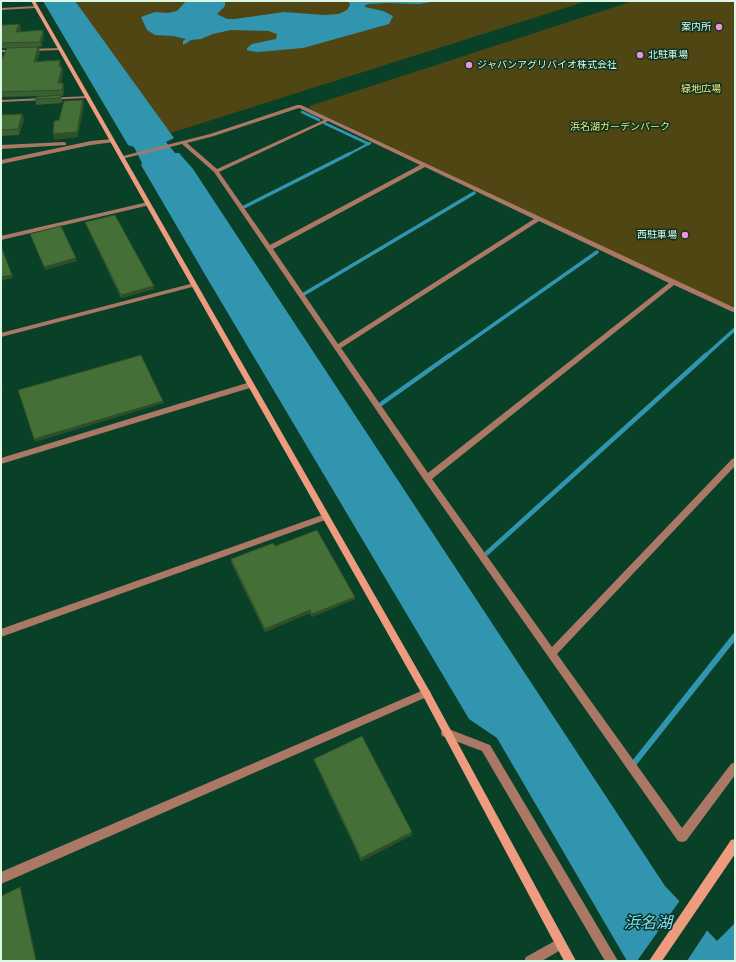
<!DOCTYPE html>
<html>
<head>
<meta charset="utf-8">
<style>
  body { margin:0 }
  #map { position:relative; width:736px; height:962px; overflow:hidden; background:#094028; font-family:Raleway,sans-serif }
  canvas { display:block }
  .frame { position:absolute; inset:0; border:2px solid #ddf7e7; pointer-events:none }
</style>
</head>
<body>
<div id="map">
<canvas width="736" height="962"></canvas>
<div class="frame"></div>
</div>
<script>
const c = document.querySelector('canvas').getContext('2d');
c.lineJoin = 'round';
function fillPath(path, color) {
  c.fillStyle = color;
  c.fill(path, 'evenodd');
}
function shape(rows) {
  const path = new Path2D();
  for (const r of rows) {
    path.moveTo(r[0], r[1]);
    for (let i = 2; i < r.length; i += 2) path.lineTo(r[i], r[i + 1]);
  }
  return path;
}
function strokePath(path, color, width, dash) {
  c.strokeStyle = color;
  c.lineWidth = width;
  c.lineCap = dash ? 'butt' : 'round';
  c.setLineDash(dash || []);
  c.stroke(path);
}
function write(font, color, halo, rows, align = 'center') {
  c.font = font + ' Raleway,"Noto Sans JP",sans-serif';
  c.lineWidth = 3;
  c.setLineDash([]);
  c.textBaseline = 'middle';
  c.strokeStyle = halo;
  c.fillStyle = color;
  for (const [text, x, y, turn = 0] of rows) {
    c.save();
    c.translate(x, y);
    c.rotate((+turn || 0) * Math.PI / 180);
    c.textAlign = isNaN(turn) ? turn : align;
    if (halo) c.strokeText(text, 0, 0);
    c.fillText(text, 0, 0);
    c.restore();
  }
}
fillPath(shape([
  [62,1,587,1,158,137],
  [633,1,735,1,735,309,308,108,310,106]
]), '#4f4614');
fillPath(shape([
  [43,1,75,1,174,138,166,142,175,153,179,153,193,169,665,886,717,941,735,923,735,961,627,961,497,738,469,719,207,278,141,165,142,163,134,147,128,145],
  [186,1,225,1,225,6,217,14,227,19,235,19,284,12,324,15,339,14,347,10,349,7,350,4,347,1,438,1,419,4,388,3,368,4,364,6,365,7,383,11,393,16,389,24,303,48,258,52,250,51,247,50,247,48,252,44,276,39,277,34,269,31,231,30,213,34,201,39,191,40,183,45,183,41,186,39,173,36,155,35,147,30,141,17,155,12,168,13,177,11]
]), '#3295b0');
fillPath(shape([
  [681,899,708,929,687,961,637,961]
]), '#094028');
strokePath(shape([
  [302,112,319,120],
  [324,123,369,144],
  [347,155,370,143]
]), '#3295b0', 2.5);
strokePath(shape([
  [244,207,349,154],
  [304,294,474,193],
  [449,356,597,252],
  [705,356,735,329]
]), '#3295b0', 3.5);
strokePath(shape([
  [381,404,450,355],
  [487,553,706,355]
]), '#3295b0', 4.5);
strokePath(shape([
  [635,762,735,636]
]), '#3295b0', 6);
fillPath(shape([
  [37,6,37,8,36,8,1,10,1,8,37,6],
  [60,48,62,48,62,50,28,51,26,50,28,49,60,48],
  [1,50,16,50,18,51,16,52,1,52,1,50],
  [89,96,89,98,87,98,1,102,1,100,89,96],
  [297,105,301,105,735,308,735,313,674,285,432,479,552,647,732,459,735,458,735,466,557,654,682,828,731,764,735,762,735,775,686,841,682,842,678,841,424,480,214,172,182,144,122,159,119,157,210,134,297,105],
  [299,108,324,120,217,169,187,143,214,136,299,108],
  [328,121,420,165,270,245,219,172,328,121],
  [425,167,534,219,338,344,273,249,425,167],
  [539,221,669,283,428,473,341,348,539,221],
  [112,139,114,140,114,142,91,145,1,164,1,160,91,141,112,139],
  [64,142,66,143,66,145,1,149,1,145,64,142],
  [148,202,151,204,150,205,1,240,1,236,148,202],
  [194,283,196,284,196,286,1,337,1,333,194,283],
  [247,383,250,383,254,385,253,387,1,464,1,458,247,383],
  [325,514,328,515,329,517,328,519,1,637,1,629,325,514],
  [426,689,429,690,431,693,429,696,1,884,1,872,426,689],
  [446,728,490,745,618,961,605,961,482,751,442,736,441,733,442,730,446,728],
  [560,938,564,940,566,944,564,948,542,961,524,961,526,957,560,938]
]), '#ac7866');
fillPath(shape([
  [31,1,35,1,429,690,576,961,564,961,423,696,31,1],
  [735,839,735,854,662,961,649,961,731,840,735,839]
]), '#ee9b80');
fillPath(shape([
  [19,24,21,29,20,32,44,35,41,47,38,47,40,52,37,61,60,60,61,66,61,67,62,67,63,72,61,83,63,83,64,88,63,96,61,96,62,101,62,103,36,105,35,99,44,96,1,97,1,61,13,48,1,48,1,28],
  [22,114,24,119,19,135,1,136,1,115],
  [85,222,154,286,154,289,121,298,86,225],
  [275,546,355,597,355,599,312,617,310,613,265,632,231,562,231,559],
  [314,759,412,835,361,861,314,761]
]), '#3a6030');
fillPath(shape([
  [19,24,21,29,18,37,16,32],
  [43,30,44,35,41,47,40,42],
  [38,47,40,52,35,67,34,62],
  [60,60,61,66,60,72,59,67],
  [62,67,63,72,59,88,58,83],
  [63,83,64,88,63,96,62,90],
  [83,100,84,106,78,137,54,140,53,134],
  [22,114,24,119,19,135,18,129],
  [76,258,77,261,45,270,44,267],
  [12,275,13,278,1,281,1,277],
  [154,286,154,289,121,298,121,295],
  [1,381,3,388,1,388],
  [163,401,164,403,35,442,34,439],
  [355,597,355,599,312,617,312,614],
  [310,610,310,613,265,632,265,629],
  [412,832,412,835,361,861,361,858],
  [20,887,21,889,37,961,36,961]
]), '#304e27');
const building = shape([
  [19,24,16,32,43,30,40,42,1,43,1,28,2,25,19,24],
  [38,47,34,62,60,60,59,67,62,67,58,83,63,83,62,90,1,92,1,61,7,48,38,47],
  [61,95,60,98,35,99,36,97,61,95],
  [83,100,77,132,53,134,54,121,59,120,64,101,83,100],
  [22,114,18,129,1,130,1,115,22,114],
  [115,215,154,286,121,295,85,222,115,215],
  [61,226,76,258,44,267,30,234,61,226],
  [1,246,12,275,1,277,1,246],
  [141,355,163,401,34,439,18,390,141,355],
  [317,530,355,597,312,614,310,610,265,629,231,559,273,543,275,546,317,530],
  [362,736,412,832,361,858,314,759,362,736],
  [20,887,36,961,1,961,1,896,20,887]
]);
fillPath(building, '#447038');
strokePath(building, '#304e27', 1);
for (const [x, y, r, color] of [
  [719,27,4,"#f391d5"],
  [640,55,4,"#f391d5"],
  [469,65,4,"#f391d5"],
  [685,235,4,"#f391d5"]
]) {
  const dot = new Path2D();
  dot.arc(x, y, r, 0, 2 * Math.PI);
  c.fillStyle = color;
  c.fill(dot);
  strokePath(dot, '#0c3421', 1.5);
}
write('10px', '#ddf7e7', '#0c3421', [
  ["案内所",711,27],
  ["北駐車場",648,55,"left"],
  ["ジャパンアグリバイオ株式会社",477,65,"left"],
  ["西駐車場",677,235]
], 'right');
write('10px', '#f7e47b', '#0c3421', [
  ["緑地広場",701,89],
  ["浜名湖ガーデンパーク",620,127]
]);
write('italic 16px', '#7bdffd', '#0c3421', [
  ["浜名湖",648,923]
]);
</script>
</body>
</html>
